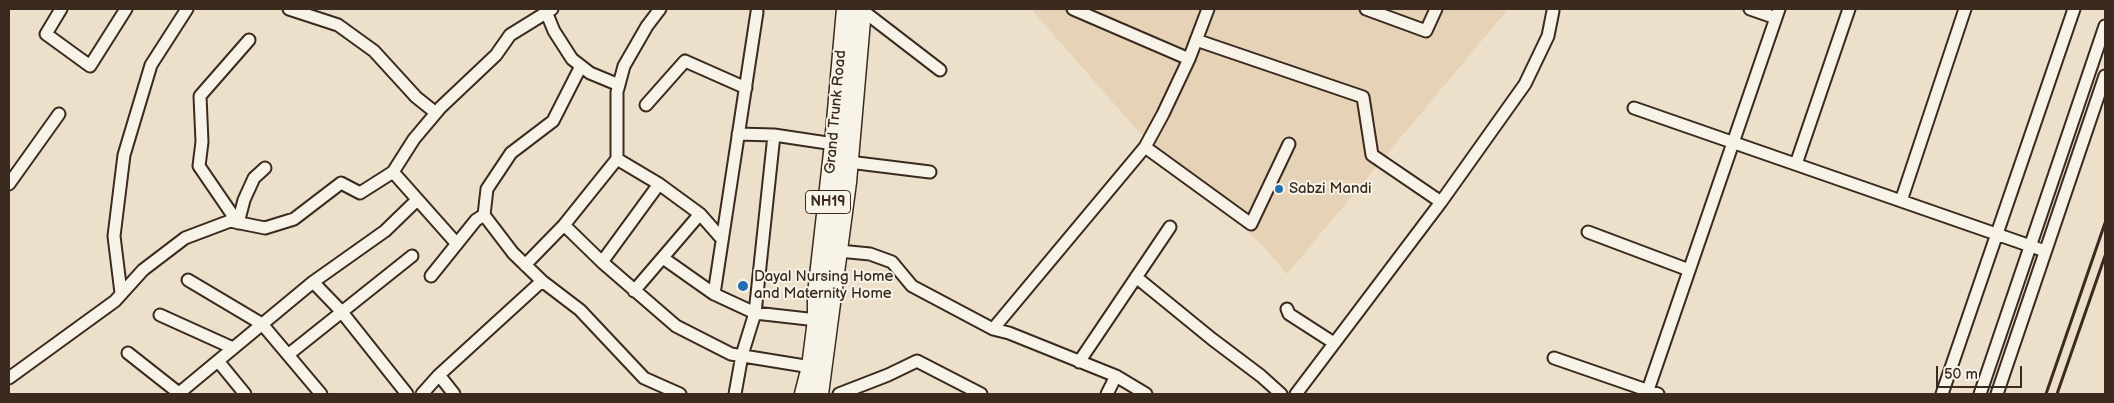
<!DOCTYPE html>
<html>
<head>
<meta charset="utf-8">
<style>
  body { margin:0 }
  #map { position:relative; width:2114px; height:403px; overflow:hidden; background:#ede0cb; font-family:"Balsamiq Sans",sans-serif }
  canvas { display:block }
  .frame { position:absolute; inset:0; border:10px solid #3b2a1e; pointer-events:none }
  .scale { position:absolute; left:1936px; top:366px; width:86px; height:22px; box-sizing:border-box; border:2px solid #3b2a1e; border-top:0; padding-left:6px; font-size:15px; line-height:18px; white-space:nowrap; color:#3b2a1e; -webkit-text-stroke:4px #f7f3e8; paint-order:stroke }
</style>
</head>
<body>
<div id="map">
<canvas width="2114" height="403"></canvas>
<div class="frame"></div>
<div class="scale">50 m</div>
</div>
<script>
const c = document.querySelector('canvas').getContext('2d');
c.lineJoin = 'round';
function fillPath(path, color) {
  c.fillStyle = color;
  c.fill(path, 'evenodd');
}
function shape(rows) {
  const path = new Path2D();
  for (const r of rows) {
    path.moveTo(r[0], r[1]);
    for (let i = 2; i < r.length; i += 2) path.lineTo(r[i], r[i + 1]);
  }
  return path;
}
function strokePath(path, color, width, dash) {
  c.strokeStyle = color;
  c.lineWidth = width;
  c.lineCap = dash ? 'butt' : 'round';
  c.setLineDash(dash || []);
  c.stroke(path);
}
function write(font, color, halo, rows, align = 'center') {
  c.font = font + ' "Balsamiq Sans",sans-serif';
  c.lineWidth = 4;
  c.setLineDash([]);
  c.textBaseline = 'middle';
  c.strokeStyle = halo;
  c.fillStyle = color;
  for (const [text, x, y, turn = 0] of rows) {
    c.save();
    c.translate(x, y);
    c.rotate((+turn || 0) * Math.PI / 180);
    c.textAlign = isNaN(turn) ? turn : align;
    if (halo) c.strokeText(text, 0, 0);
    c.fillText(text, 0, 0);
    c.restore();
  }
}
fillPath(shape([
  [1031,9,1508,9,1287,274,1265,248,1137,130]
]), '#e6d3b7');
const minor = shape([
  [61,9,46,34,90,66,126,9],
  [289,9,338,25,374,51,416,97,436,113],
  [660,9,647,26,624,66,617,92,617,159,659,184,700,214,722,239],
  [1073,9,1189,59],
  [1366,9,1426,31,1436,9],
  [1750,9,1776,18],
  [862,10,940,70],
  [757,12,714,294,755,313,817,320],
  [547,14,554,31,572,59,590,73,619,85],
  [249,40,200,96,202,142,199,166,238,223,244,200,254,178,265,168],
  [1196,40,1363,97,1372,155,1441,202,1296,394],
  [581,66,553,121,511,153,487,189,484,215,513,253,542,281,580,310,644,378,680,394],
  [646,105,685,61,746,88],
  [1634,108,2045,251],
  [738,134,774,135,834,144],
  [1145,147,1251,224,1289,144],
  [617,159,564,225,602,262,676,326,731,354,811,367],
  [849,162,930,172],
  [1796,164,1849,9],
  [9,184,59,114],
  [1901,201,1965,9],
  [1441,202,1525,84,1548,36,1553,11],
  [1588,232,1689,270],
  [457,244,393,172,414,139,441,107,496,55,510,35,552,9],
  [839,251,870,254,892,262,912,286,993,329,1009,333,1116,376,1146,394],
  [663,258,714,294],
  [602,262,659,184],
  [525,265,564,225],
  [431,276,476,220,484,215],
  [1136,277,1212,339,1261,376,1281,394],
  [188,280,262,324,321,394],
  [313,282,341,311,407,394],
  [634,291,700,214],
  [121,293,114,236,124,155,151,65,187,9],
  [1287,309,1289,314,1334,343],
  [160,315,233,348],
  [993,329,1145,147,1163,114,1189,59,1208,9],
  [128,353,180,394],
  [289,354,412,256],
  [1554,358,1658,394],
  [218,361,245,394],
  [1079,362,1170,227],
  [439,375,454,394],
  [9,378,115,301,143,270,185,238,230,221,265,228,294,219,341,183,360,193,393,172],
  [1648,390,1779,9],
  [178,394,313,282,385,231,417,200],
  [422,394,439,375,542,281],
  [735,394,742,355,755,313,774,135],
  [839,394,888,375,917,361,981,394],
  [1107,394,1116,376],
  [1942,394,2074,9],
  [1980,394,2105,26],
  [1997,394,2105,76]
]);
const trunk = shape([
  [804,394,811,367,817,320,817,294,834,144,846,9],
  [819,394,847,182,862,9]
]);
strokePath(minor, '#3b2a1e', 15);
strokePath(trunk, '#3b2a1e', 21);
strokePath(minor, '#f7f3e8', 11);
strokePath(trunk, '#f7f3e8', 18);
strokePath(shape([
  [2046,394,2105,223],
  [2057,394,2105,256]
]), '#3b2a1e', 3);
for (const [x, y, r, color] of [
  [1279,189,5,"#1f6fb2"],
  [743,286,6,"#1f6fb2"]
]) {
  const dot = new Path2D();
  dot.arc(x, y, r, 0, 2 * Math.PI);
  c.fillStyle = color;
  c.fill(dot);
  strokePath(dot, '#f7f3e8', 2);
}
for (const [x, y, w] of [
  [828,202,45]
]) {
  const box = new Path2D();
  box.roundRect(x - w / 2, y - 11.5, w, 23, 4);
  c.fillStyle = '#f7f3e8';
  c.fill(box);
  strokePath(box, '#3b2a1e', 1);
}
write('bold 14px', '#3b2a1e', null, [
  ["NH19",828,202]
]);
write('15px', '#3b2a1e', '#f7f3e8', [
  ["Grand Trunk Road",836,112,-85]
]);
write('15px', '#3b2a1e', '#f7f3e8', [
  ["Sabzi Mandi",1289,189],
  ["Dayal Nursing Home",754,277],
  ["and Maternity Home",754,294]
], 'left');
</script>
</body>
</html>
